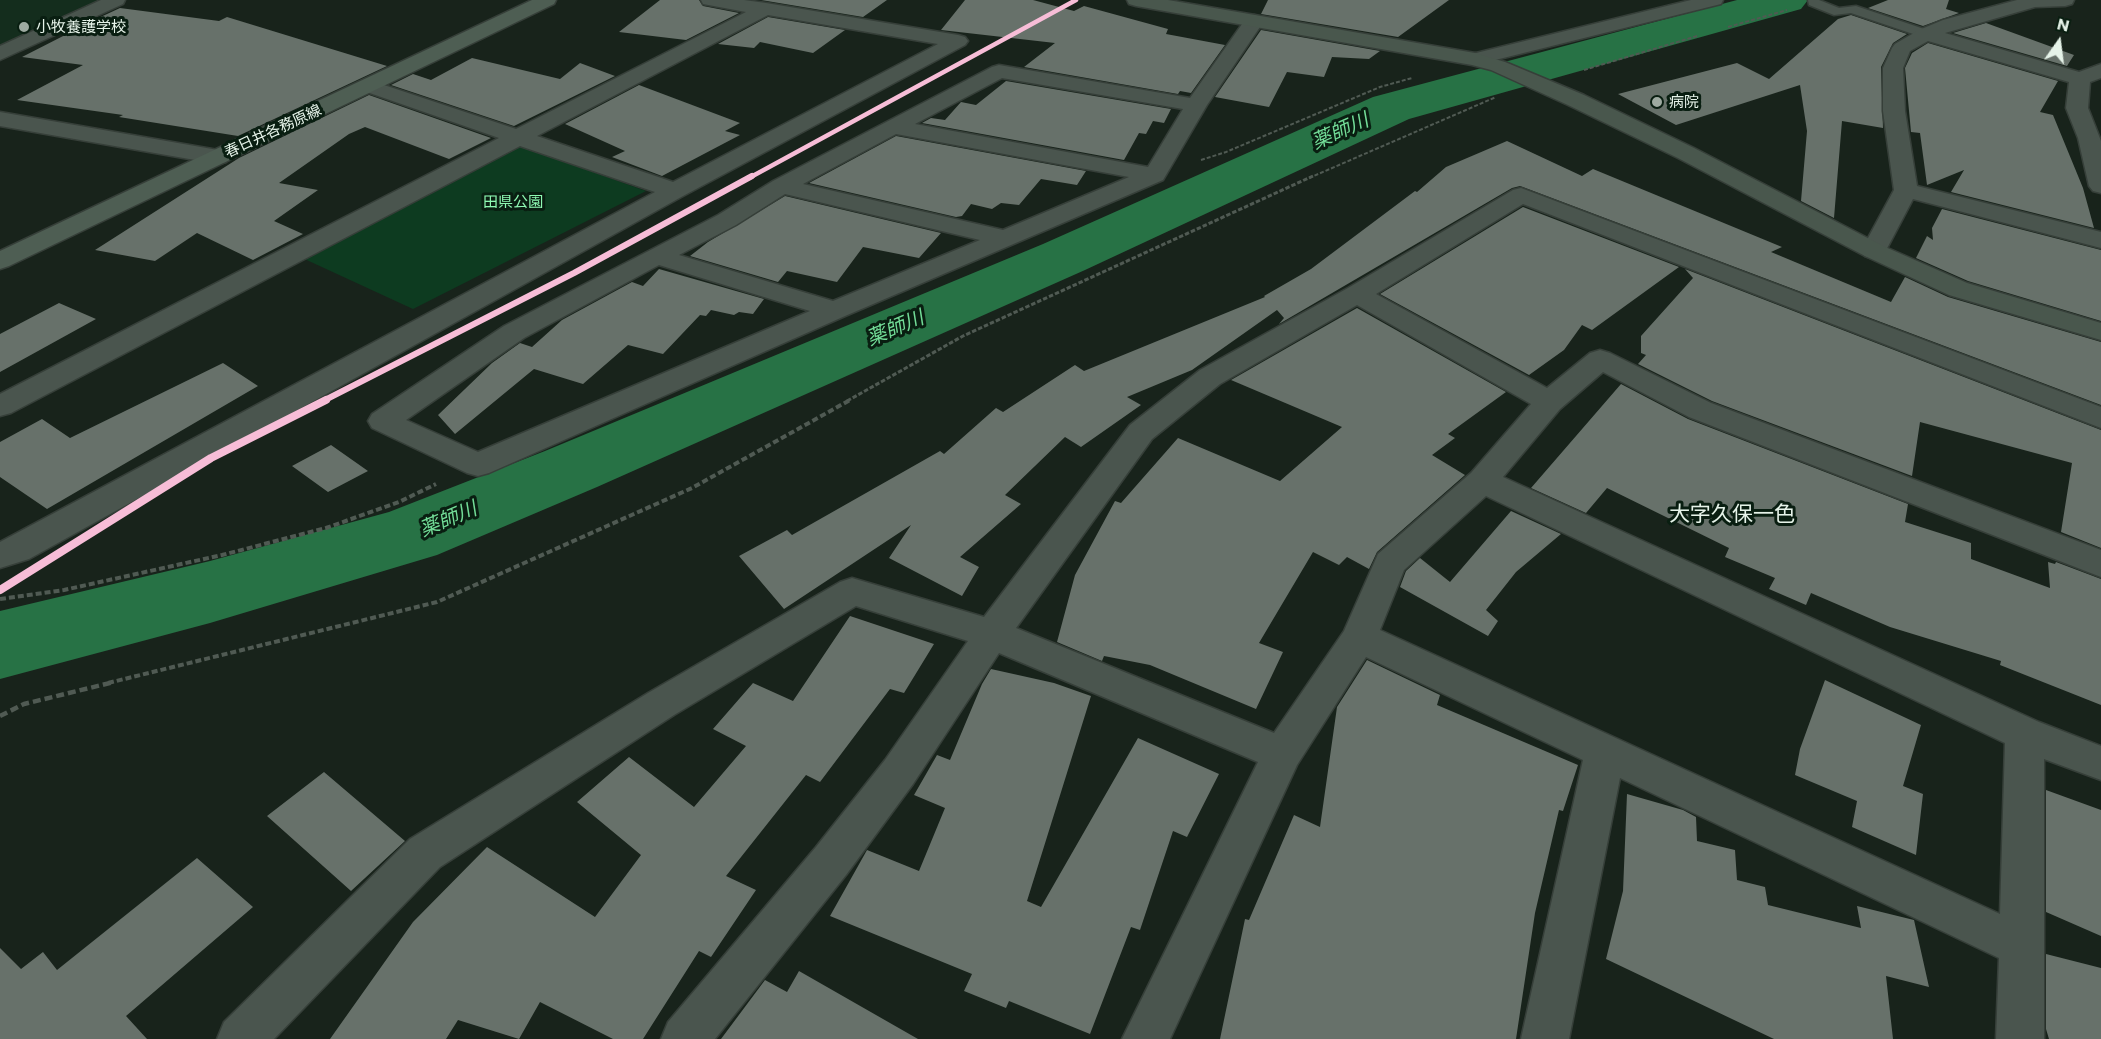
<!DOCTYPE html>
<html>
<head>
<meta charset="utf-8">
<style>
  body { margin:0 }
  #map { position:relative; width:2101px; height:1039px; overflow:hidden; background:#18231b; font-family:Commissioner,sans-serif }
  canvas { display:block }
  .north { position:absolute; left:2029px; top:12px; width:60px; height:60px; -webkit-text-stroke:4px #091e11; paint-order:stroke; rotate:14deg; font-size:16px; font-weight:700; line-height:24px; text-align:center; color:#e6f3e9 }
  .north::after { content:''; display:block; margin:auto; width:21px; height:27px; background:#e6f3e9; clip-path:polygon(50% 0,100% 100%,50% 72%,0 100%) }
</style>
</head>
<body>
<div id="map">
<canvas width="2101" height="1039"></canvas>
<div class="north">N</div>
</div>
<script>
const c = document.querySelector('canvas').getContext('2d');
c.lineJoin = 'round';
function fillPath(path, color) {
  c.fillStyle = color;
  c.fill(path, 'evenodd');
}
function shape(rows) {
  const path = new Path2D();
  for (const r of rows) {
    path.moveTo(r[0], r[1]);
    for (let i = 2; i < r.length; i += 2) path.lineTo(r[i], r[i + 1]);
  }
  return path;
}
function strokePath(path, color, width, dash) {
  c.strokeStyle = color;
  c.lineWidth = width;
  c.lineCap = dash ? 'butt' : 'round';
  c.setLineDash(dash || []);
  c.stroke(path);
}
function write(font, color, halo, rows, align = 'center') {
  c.font = font + ' Commissioner,"Noto Sans JP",sans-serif';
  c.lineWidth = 6;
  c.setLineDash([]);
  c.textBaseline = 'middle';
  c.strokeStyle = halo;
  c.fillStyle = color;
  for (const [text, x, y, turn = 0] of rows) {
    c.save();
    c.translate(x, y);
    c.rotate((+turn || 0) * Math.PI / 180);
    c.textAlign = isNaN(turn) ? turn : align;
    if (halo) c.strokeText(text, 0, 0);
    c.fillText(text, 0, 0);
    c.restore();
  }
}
fillPath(shape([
  [0,0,105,0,0,48]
]), '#142d1d');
fillPath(shape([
  [515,144,646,191,413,309,298,256]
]), '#0d3b20');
fillPath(shape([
  [1737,0,1808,0,1801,9,1409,119,1085,270,597,487,437,555,210,623,0,679,0,611,210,561,389,512,545,451,1043,244,1373,97,1737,0]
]), '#277245');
fillPath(shape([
  [660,0,699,0,703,6,739,13,686,40,619,32],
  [761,0,887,0,863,17],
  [965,0,1033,0,1074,11,1084,6,1168,29,1166,34,1225,45,1191,93,1180,91,1178,94,1024,67,1055,43,941,30],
  [1268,0,1449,0,1398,37,1261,14],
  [1888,0,1949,0,1946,9,1959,13,1923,26,1868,8],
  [120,8,219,21,227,17,387,66,238,136,119,117,123,115,17,100,83,65,22,57,69,33,66,33],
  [1851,15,1907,34,1893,43,1881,67,1883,128,1842,121,1834,218,1801,201,1807,131,1800,85,1676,125,1618,94,1737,63,1769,79,1838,19],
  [768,17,845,30,813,53,760,42,754,48,718,44],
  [1986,23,2074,55,2067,66,1953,33],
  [1261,30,1380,51,1369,59,1332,57,1324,77,1287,72,1269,107,1215,97],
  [1928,43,2058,81,2040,112,2053,115,2083,188,2094,228,1951,192,1964,170,1927,185,1920,133,1911,132,1905,68,1912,53],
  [472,58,560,79,580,63,615,76,514,126,391,85,413,74,431,80],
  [1006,81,1171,109,1164,123,1153,121,1146,134,1139,133,1124,160,922,123,931,118,945,120,961,102,976,105],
  [639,85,740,123,725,131,740,135,662,176,612,157,625,151,565,124],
  [369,95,491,138,449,159,365,127,349,134,279,183,318,190,274,221,303,234,253,260,197,233,155,261,95,250,239,158],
  [896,136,1086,171,1077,185,1041,179,1019,205,1001,203,992,209,971,204,962,216,956,217,809,183],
  [1507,141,1582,176,1593,169,1782,247,1771,252,1891,302,1905,277,1948,297,2101,342,2101,405,1520,186,1512,188,1279,324,1284,318,1277,310,1192,370,1127,397,1141,405,1081,447,1065,437,1005,495,1021,504,960,557,979,567,962,596,889,558,911,525,784,609,739,556,787,530,792,535,940,451,944,454,996,408,1003,412,1075,365,1084,371,1265,297,1264,296,1311,269,1415,191,1417,192,1446,167],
  [785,196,941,233,919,258,863,247,837,282,787,271,778,282,690,256,708,242],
  [1523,207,1679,267,1592,330,1582,325,1564,350,1529,375,1380,294],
  [1942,209,2101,250,2101,321,1968,281,1916,258,1927,236,1933,240,1932,228],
  [659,269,764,299,753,314,739,312,734,315,711,310,706,316,700,315,663,354,628,345,583,384,534,369,455,434,438,415,492,363,520,343,532,347,562,320,632,282,643,286],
  [1685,269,2101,430,2101,548,2061,532,2072,463,1920,422,1912,476,1712,401,1638,364,1646,355,1641,353,1641,336,1693,278],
  [59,303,96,319,0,372,0,334],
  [1357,308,1506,392,1448,434,1455,438,1432,455,1465,475,1377,552,1369,569,1347,557,1339,565,1313,552,1259,643,1283,652,1256,709,1150,665,1104,656,1102,661,1057,642,1075,575,1115,501,1121,503,1178,438,1280,481,1342,427,1231,380],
  [223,363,258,386,47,509,0,477,0,442,42,419,70,438],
  [1621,384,1688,419,1908,504,1905,522,1971,543,1971,559,2050,588,2048,562,2055,564,2056,562,2101,579,2101,705,2000,665,2001,661,1890,627,1811,593,1806,605,1769,589,1775,578,1725,557,1729,548,1607,488,1586,513,1531,488],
  [331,445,368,471,328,492,292,466],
  [1511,511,1561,534,1516,572,1486,610,1498,621,1488,636,1400,587,1406,571,1420,558,1450,582],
  [850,616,934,644,904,693,890,689,820,782,806,775,726,876,756,890,711,957,699,951,643,1039,613,1039,540,1002,519,1039,458,1020,446,1039,330,1039,413,922,487,847,595,917,641,855,577,802,629,757,694,807,746,746,713,729,753,683,793,701],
  [1367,660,1440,695,1437,705,1578,765,1563,811,1559,810,1535,913,1516,1039,1220,1039,1245,919,1249,920,1294,815,1320,827,1337,707],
  [991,669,1054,683,1091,696,1027,901,1041,907,1138,738,1219,774,1187,837,1173,831,1140,930,1131,927,1090,1034,1009,1001,1006,1008,964,991,972,974,830,916,867,850,919,871,945,808,914,795,937,755,950,760,982,684],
  [1825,680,1921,725,1903,786,1923,794,1916,855,1852,827,1857,801,1795,775,1800,749],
  [324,772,405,841,351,891,267,816],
  [2046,790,2101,810,2101,936,2046,912],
  [1627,794,1683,810,1696,817,1697,841,1735,850,1737,880,1765,887,1768,905,1861,928,1857,906,1914,920,1929,987,1886,976,1893,1039,1774,1039,1606,959,1623,891],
  [197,858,253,907,126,1016,147,1039,0,1039,0,948,21,969,43,952,57,970],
  [2046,954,2101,968,2101,1039,2049,1039,2046,1029],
  [799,971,918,1039,721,1039,765,980,787,992]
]), '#67716a');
const lane = shape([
  [1808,0,1819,0,1839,8,1856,6,1930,31,1932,34,1930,37,1922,37,1851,13,1834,15,1809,5,1808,0]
]);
const street = shape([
  [101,0,125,0,123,4,0,60,0,46,101,0],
  [701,0,744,0,766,3,958,35,965,37,968,41,965,45,683,196,29,559,0,568,0,542,655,192,520,146,11,413,0,416,0,394,499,138,361,90,358,86,361,82,368,80,375,82,516,129,746,12,703,4,701,0],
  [768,15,938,44,673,182,537,136,768,15],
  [1691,0,1723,0,1721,4,1475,65,1468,63,1465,59,1468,55,1691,0],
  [2017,0,2074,0,2072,4,2065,6,2035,7,1945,33,2079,72,2101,64,2101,78,2090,82,2088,108,2101,141,2101,193,2093,191,2089,186,2078,138,2066,108,2069,82,1928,41,1910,51,1903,68,1905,111,1917,186,2101,232,2101,248,1913,199,1883,256,1874,259,1865,256,1861,251,1894,190,1883,111,1883,68,1892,48,1895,44,1919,30,1943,20,2017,0],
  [1254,15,1261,17,1264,21,1207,105,1163,180,845,316,489,473,478,476,467,473,372,428,368,421,372,414,504,326,718,215,773,181,992,67,999,65,1190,98,1247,17,1254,15],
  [1002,78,1183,109,1148,167,915,124,1002,78],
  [896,134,1129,177,1003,230,803,184,896,134],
  [785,194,980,240,833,301,679,255,736,225,785,194],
  [659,265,810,311,478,452,406,420,524,338,659,265],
  [0,112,218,150,226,152,229,157,226,162,218,164,0,126,0,112],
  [1521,188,2101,407,2101,428,1523,204,1376,294,1547,388,1590,353,1600,350,1610,353,1711,403,2101,550,2101,577,1689,417,1603,372,1560,409,1503,477,2039,722,2101,746,2101,780,2044,759,2044,1039,1996,1039,1999,958,1620,778,1569,1039,1521,1039,1583,760,1366,657,1297,765,1170,1039,1122,1039,1258,762,999,653,913,784,846,875,715,1039,661,1039,668,1022,816,847,885,760,968,641,856,606,674,715,440,867,274,1039,217,1039,224,1022,410,839,648,693,840,582,852,578,984,617,1130,425,1200,370,1348,288,1513,190,1521,188],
  [1357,305,1531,404,1471,473,1378,554,1344,631,1274,733,1016,628,1152,439,1220,384,1357,305],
  [1486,496,2005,743,2000,914,1380,630,1404,570,1486,496]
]);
const secondary = shape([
  [1127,0,1168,0,1475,53,1505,62,1584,95,1694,148,1883,246,1967,283,2101,323,2101,340,1949,295,1865,256,1678,158,1568,105,1491,70,1472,65,1136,6,1129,4,1127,0]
]);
const primary = shape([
  [532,0,556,0,554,4,9,266,0,269,0,251,532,0]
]);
strokePath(lane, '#363f39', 3);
strokePath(street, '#363f39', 3);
strokePath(secondary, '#363f39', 3);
strokePath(primary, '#363f39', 3);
strokePath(shape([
  [1728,27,1787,10],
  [1584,70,1697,36],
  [1201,160,1226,152,1380,87,1412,78],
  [1309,178,1496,97]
]), '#505a53', 2, [4, 2]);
strokePath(shape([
  [847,401,963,336,1313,176]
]), '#505a53', 3, [4.5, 2]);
strokePath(shape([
  [0,599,64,590,222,555,326,528,399,502,436,484],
  [108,683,437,602,692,488,850,400]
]), '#505a53', 4, [6, 3]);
strokePath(shape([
  [0,716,24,704,114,682]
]), '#505a53', 4.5, [8, 4]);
fillPath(lane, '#4a554e');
fillPath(street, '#4a554e');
fillPath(secondary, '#49574d');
fillPath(primary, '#4e5e53');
strokePath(shape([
  [749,178,1076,0]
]), '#f7bdd7', 4.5);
strokePath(shape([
  [323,401,574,273,752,176]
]), '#f7bdd7', 6);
strokePath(shape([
  [0,590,211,458,326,400]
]), '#f7bdd7', 8);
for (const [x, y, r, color] of [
  [24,27,6,"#9eaaa1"],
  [1657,102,6,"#9eaaa1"]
]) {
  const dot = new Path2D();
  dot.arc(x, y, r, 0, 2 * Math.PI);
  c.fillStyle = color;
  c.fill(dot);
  strokePath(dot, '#091e11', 2);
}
write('15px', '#e6f3e9', '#091e11', [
  ["小牧養護学校",36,27],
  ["病院",1669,102]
], 'left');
write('15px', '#e6f3e9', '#091e11', [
  ["春日井各務原線",273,131,-25]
]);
write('15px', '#8ef8b2', '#091e11', [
  ["田県公園",513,202]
]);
write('italic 20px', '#72dc97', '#091e11', [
  ["薬師川",1340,131,-24],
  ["薬師川",895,328,-23],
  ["薬師川",448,519,-23]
]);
write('21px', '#e6f3e9', '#091e11', [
  ["大字久保一色",1732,514]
]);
</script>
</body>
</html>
